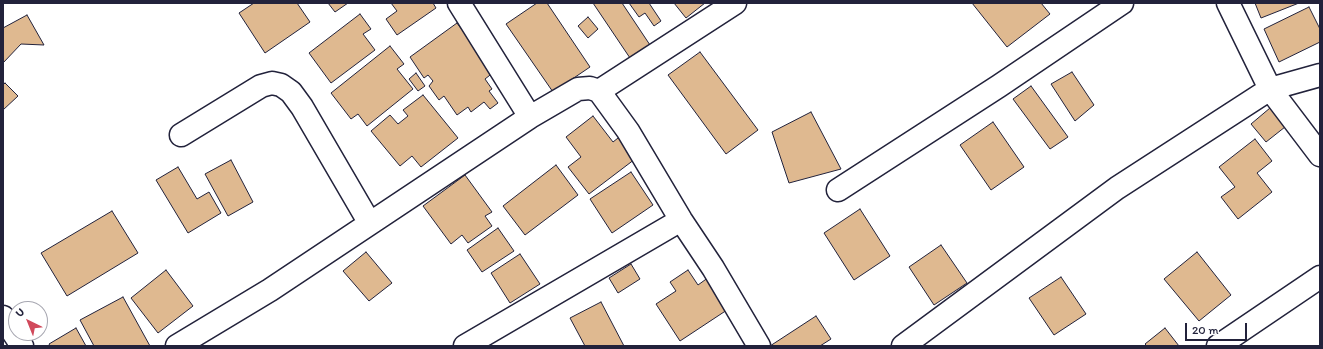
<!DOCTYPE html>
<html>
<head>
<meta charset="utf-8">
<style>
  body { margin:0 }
  #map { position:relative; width:1323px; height:349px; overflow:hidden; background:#fff; font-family:Itim,sans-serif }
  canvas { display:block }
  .frame { position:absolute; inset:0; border:4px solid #22223b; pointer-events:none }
  .north { position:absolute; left:8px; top:301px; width:40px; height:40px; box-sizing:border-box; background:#fff; border:1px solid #a7a7b1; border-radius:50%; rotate:317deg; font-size:11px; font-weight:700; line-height:16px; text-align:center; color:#22223b }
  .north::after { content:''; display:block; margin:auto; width:14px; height:18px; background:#d1495b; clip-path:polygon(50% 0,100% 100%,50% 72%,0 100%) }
  .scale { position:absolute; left:1185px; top:323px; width:62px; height:18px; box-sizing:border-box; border:2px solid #22223b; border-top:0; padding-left:5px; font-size:12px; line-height:14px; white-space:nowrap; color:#22223b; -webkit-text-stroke:3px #fff; paint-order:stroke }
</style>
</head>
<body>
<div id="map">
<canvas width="1323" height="349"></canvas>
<div class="frame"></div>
<div class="north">U</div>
<div class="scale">20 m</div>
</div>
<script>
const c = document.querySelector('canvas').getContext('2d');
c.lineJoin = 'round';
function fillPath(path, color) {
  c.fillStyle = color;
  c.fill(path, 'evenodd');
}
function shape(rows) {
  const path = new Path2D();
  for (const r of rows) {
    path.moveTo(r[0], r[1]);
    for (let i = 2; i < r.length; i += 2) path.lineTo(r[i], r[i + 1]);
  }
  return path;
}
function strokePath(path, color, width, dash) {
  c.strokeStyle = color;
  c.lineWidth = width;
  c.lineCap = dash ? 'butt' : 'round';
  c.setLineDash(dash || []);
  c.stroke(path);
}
const building = shape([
  [254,3,297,3,310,22,265,53,239,13,254,3],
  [328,3,348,3,335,12,328,3],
  [391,3,433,3,436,8,397,35,386,19,397,11,391,3],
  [537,3,547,3,590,67,553,92,506,24,537,3],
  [593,3,622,3,650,45,630,58,593,3],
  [629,3,649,3,661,21,654,26,645,13,639,17,629,3],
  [674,3,705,3,686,18,674,3],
  [972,3,1041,3,1050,14,1007,47,972,3],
  [1255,3,1299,3,1261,18,1255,3],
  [1309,7,1320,29,1320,42,1279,62,1264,29,1309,7],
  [360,14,371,29,363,34,375,50,331,83,309,53,360,14],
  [27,15,44,45,21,44,3,63,3,28,27,15],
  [588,17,598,29,588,38,578,26,588,17],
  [457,23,494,72,485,79,492,89,489,91,498,103,490,109,484,102,471,112,468,107,457,115,444,96,439,100,429,86,433,81,428,75,424,78,410,57,457,23],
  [390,46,404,64,397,69,413,89,367,126,358,114,351,119,331,93,390,46],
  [700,52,758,130,726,154,668,75,700,52],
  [1072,72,1094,105,1075,121,1051,84,1072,72],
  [416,73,425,86,418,91,409,79,416,73],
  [5,83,18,96,3,110,3,85,5,83],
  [1031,86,1068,137,1050,149,1013,99,1031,86],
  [423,95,458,138,421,167,412,156,400,166,371,131,390,115,398,124,408,116,403,110,423,95],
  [1270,108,1285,127,1266,142,1251,124,1270,108],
  [811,112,841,169,789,183,772,132,811,112],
  [593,116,613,142,623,134,639,156,589,194,568,167,581,157,566,137,593,116],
  [993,122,1024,167,991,190,960,145,993,122],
  [1255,139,1272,161,1257,173,1272,192,1238,219,1221,197,1235,187,1219,167,1255,139],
  [231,160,253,202,228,216,205,174,231,160],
  [556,165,578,195,525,235,503,206,556,165],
  [178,167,197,199,209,192,221,213,188,233,156,180,178,167],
  [631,172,653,205,612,233,590,199,631,172],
  [465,175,492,212,485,216,492,226,468,243,462,235,451,244,423,206,465,175],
  [860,209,890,256,854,280,824,233,860,209],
  [112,211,138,253,67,296,41,253,112,211],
  [498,228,514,251,482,272,467,250,498,228],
  [941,245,967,283,934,305,909,267,941,245],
  [366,252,392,283,369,301,343,271,366,252],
  [1197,252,1231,295,1199,321,1164,279,1197,252],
  [520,254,540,284,510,303,491,273,520,254],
  [631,264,640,279,618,293,609,278,631,264],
  [166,270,193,306,158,333,131,298,166,270],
  [688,270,698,285,709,277,730,308,680,341,656,304,676,291,670,282,688,270],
  [1061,277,1086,314,1054,335,1029,298,1061,277],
  [123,297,150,346,94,346,80,320,123,297],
  [601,302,624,346,585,346,570,318,601,302],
  [816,316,831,339,820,346,770,346,816,316],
  [76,328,86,346,50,346,49,344,76,328],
  [1165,328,1179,346,1147,346,1145,344,1165,328]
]);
fillPath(building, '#dfb990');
strokePath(building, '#22223b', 1);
const minor = shape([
  [459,3,530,117],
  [1228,3,1270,89,1320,155],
  [599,91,735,3],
  [181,135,261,86,272,83,281,85,291,92,302,107,369,222],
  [838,190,999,86,1122,3],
  [3,317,22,346],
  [177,346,270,290,530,117,578,89,590,88,599,91,628,131,681,220,713,268,759,346],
  [465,346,681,220],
  [903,346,1117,188,1270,89,1320,75],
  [1218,346,1320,277]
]);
strokePath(minor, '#22223b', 25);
strokePath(minor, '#fff', 22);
</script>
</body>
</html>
